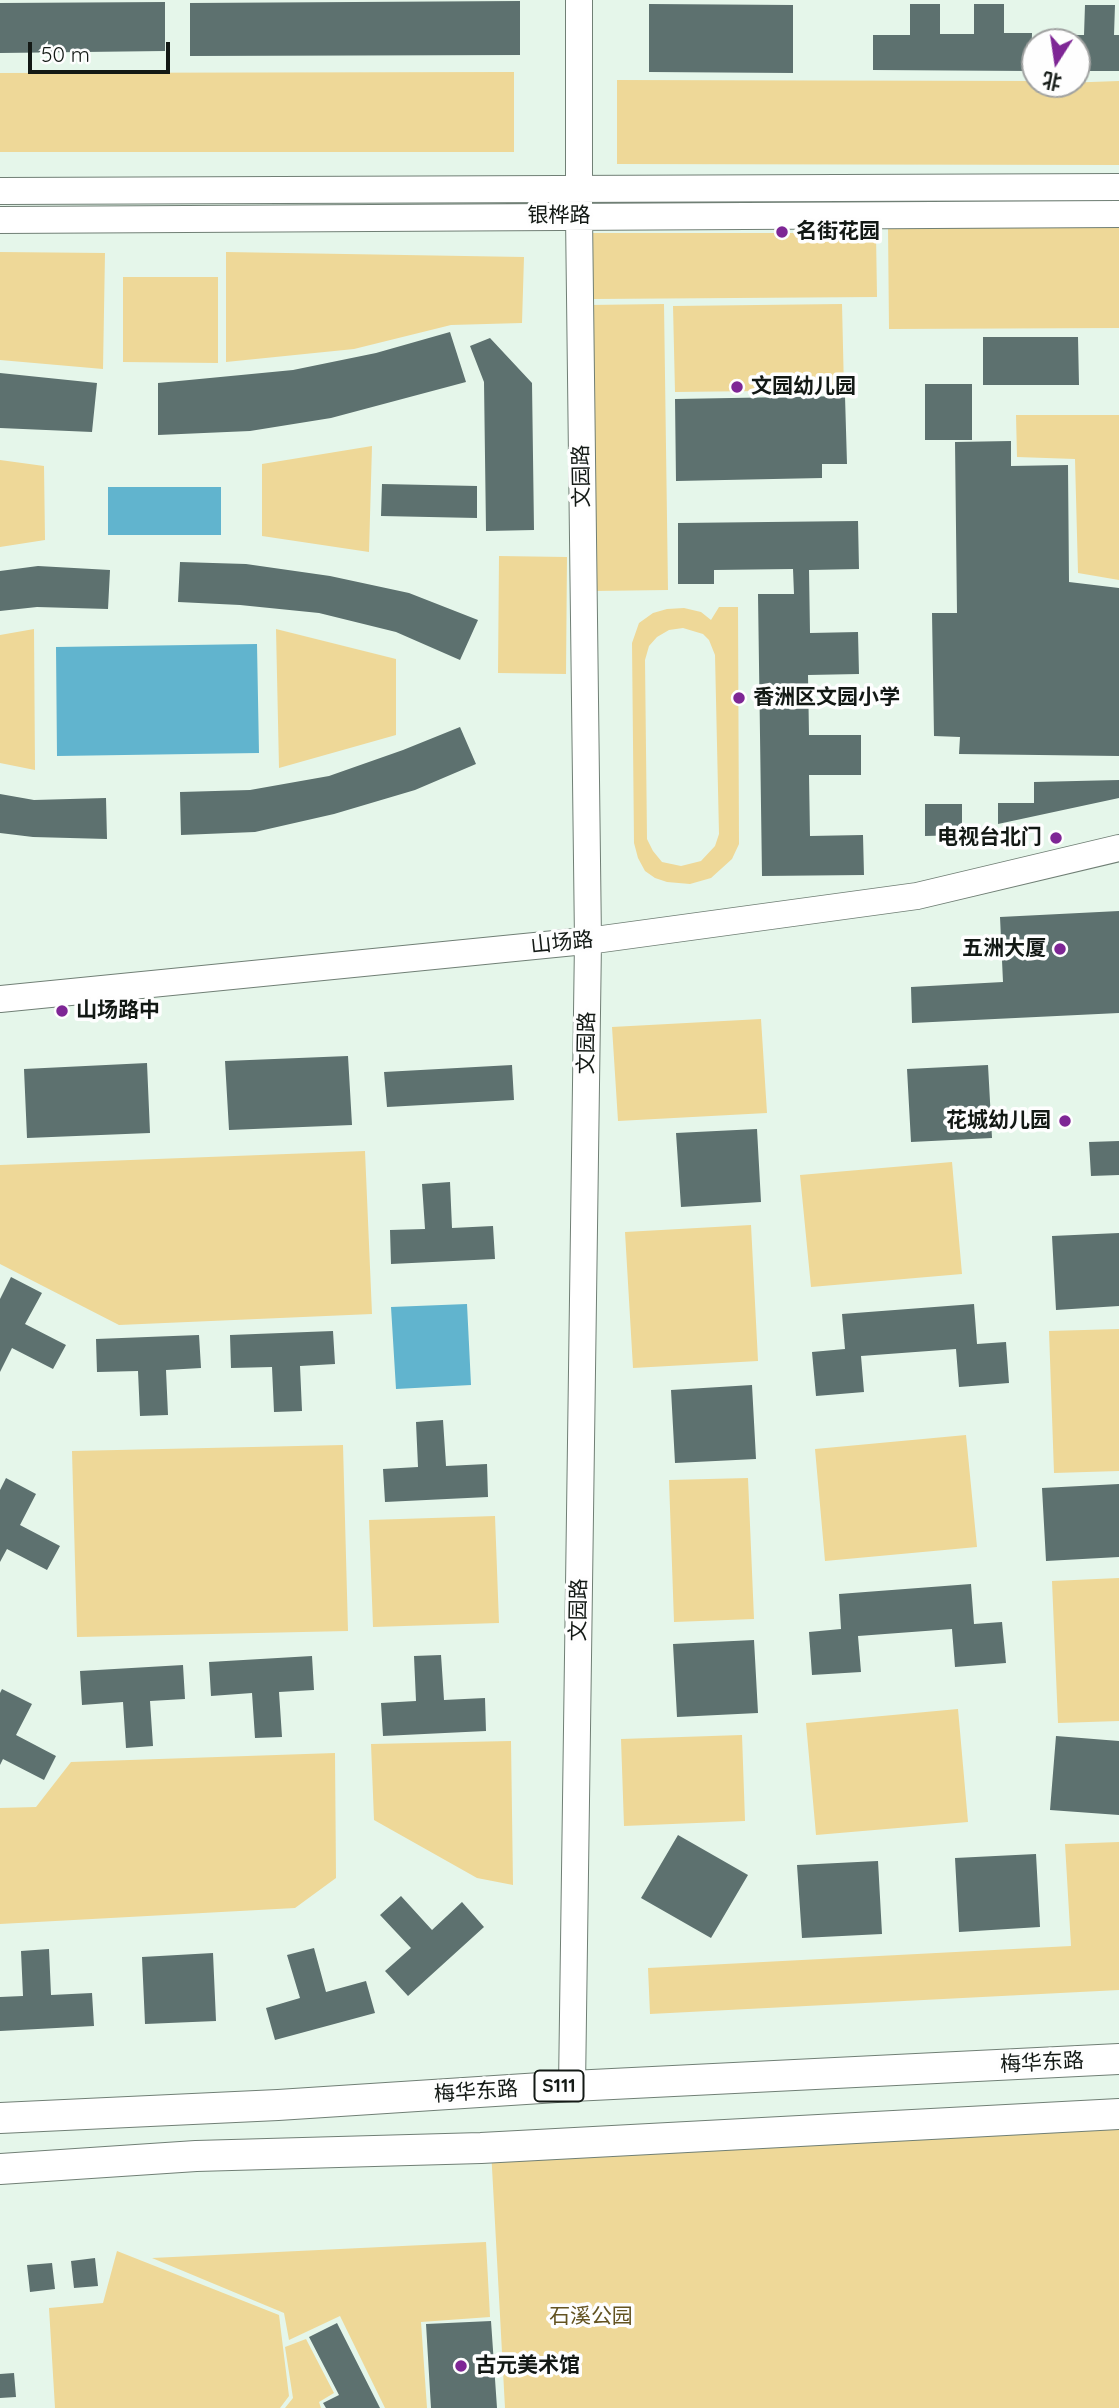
<!DOCTYPE html>
<html>
<head>
<meta charset="utf-8">
<style>
  body { margin:0 }
  #map { position:relative; width:1119px; height:2408px; overflow:hidden; background:#e5f6ea; font-family:Quicksand,"Noto Sans SC",sans-serif }
  canvas { display:block }
  .north { position:absolute; left:1021px; top:28px; width:70px; height:70px; box-sizing:border-box; background:#fefefe; border:2px solid #a0a2a1; border-radius:50%; rotate:192deg; font-size:19px; font-weight:700; line-height:28px; text-align:center; color:#131915 }
  .north::after { content:''; display:block; margin:auto; width:24px; height:32px; background:#7e2695; clip-path:polygon(50% 0,100% 100%,50% 72%,0 100%) }
  .scale { position:absolute; left:28px; top:42px; width:142px; height:32px; box-sizing:border-box; border:4px solid #131915; border-top:0; padding-left:9px; font-size:21px; line-height:24px; white-space:nowrap; color:#131915; -webkit-text-stroke:5px #fefefe; paint-order:stroke }
</style>
</head>
<body>
<div id="map">
<canvas width="1119" height="2408"></canvas>
<div class="north">北</div>
<div class="scale">50 m</div>
</div>
<script>
const c = document.querySelector('canvas').getContext('2d');
c.lineJoin = 'round';
function fillPath(path, color) {
  c.fillStyle = color;
  c.fill(path, 'evenodd');
}
function shape(rows) {
  const path = new Path2D();
  for (const r of rows) {
    path.moveTo(r[0], r[1]);
    for (let i = 2; i < r.length; i += 2) path.lineTo(r[i], r[i + 1]);
  }
  return path;
}
function strokePath(path, color, width, dash) {
  c.strokeStyle = color;
  c.lineWidth = width;
  c.lineCap = dash ? 'butt' : 'round';
  c.setLineDash(dash || []);
  c.stroke(path);
}
function write(font, color, halo, rows, align = 'center') {
  c.font = font + ' Quicksand,"Noto Sans SC",sans-serif';
  c.lineWidth = 7;
  c.setLineDash([]);
  c.textBaseline = 'middle';
  c.strokeStyle = halo;
  c.fillStyle = color;
  for (const [text, x, y, turn = 0] of rows) {
    c.save();
    c.translate(x, y);
    c.rotate((+turn || 0) * Math.PI / 180);
    c.textAlign = isNaN(turn) ? turn : align;
    if (halo) c.strokeText(text, 0, 0);
    c.fillText(text, 0, 0);
    c.restore();
  }
}
fillPath(shape([
  [514,72,514,152,0,152,0,73],
  [617,80,1035,81,1035,84,1119,81,1119,165,617,164],
  [1119,225,1119,328,889,329,888,226],
  [591,233,876,233,877,297,593,299],
  [0,252,105,253,103,369,0,360],
  [226,252,524,257,522,323,451,325,354,349,226,362],
  [123,277,218,277,218,363,123,362],
  [664,304,668,590,593,591,588,305],
  [842,304,844,390,675,392,673,306],
  [1016,415,1119,415,1119,580,1078,573,1075,459,1017,457],
  [372,446,369,552,262,536,262,464],
  [0,460,44,466,45,540,0,547],
  [499,556,567,557,566,674,498,673],
  [719,607,738,607,739,844,732,859,711,878,690,884,667,882,655,878,645,871,638,858,634,843,632,643,639,623,653,613,667,609,684,608,701,612,711,620],
  [683,628,703,634,709,640,715,655,719,834,715,846,701,861,681,866,662,862,653,851,647,839,645,660,649,646,657,637,669,630],
  [34,629,35,770,0,763,0,635],
  [276,629,396,659,396,735,279,768],
  [761,1019,767,1113,618,1121,612,1027],
  [365,1151,372,1314,119,1325,0,1264,0,1165],
  [952,1162,962,1274,811,1287,800,1175],
  [751,1225,758,1361,633,1368,625,1232],
  [1119,1329,1119,1471,1054,1473,1049,1331],
  [966,1435,977,1547,825,1561,815,1449],
  [343,1445,348,1631,77,1637,72,1451],
  [748,1478,754,1619,674,1622,669,1480],
  [495,1516,499,1623,373,1627,369,1520],
  [1119,1578,1119,1721,1058,1723,1052,1581],
  [958,1709,968,1822,816,1835,806,1723],
  [742,1735,745,1821,624,1826,621,1739],
  [511,1741,513,1885,477,1878,374,1820,371,1744],
  [335,1753,336,1878,295,1908,0,1924,0,1808,36,1807,71,1762],
  [1119,1842,1119,1990,650,2014,648,1968,1071,1946,1065,1844],
  [1119,2114,1119,2408,505,2408,491,2149],
  [486,2242,490,2317,421,2322,427,2408,385,2408,340,2316,289,2340,284,2313,152,2258],
  [117,2251,279,2315,289,2396,280,2408,55,2408,49,2308,103,2303],
  [306,2339,334,2393,319,2402,321,2408,285,2408,293,2398,285,2347]
]), '#eed898');
fillPath(shape([
  [108,487,221,487,221,535,108,535],
  [257,644,259,753,57,756,56,647],
  [467,1304,471,1385,396,1389,391,1307]
]), '#61b4ce');
fillPath(shape([
  [520,1,520,55,190,56,190,3],
  [165,2,165,51,0,53,0,3],
  [649,4,793,5,793,73,649,72],
  [910,4,940,4,940,34,974,34,974,4,1004,4,1004,33,1032,33,1031,71,873,70,873,35,910,35],
  [1085,5,1115,5,1114,35,1119,35,1119,71,1077,71,1077,42,1048,42,1048,35,1084,35],
  [450,332,466,382,331,418,250,431,158,435,158,383,293,370,376,353],
  [983,337,1078,337,1079,385,983,385],
  [490,338,532,383,534,530,486,531,484,382,470,346],
  [0,373,97,383,92,432,0,428],
  [925,384,972,384,972,440,925,440],
  [845,396,847,464,822,464,822,478,676,481,675,399],
  [1011,441,1011,466,1068,465,1069,582,1119,588,1119,756,959,754,960,737,934,736,932,613,957,613,955,442],
  [382,484,477,486,477,518,381,516],
  [858,521,859,569,809,570,810,633,858,632,859,674,808,675,809,735,861,735,861,775,809,775,810,836,863,835,864,875,762,876,758,594,794,594,793,569,714,570,714,584,678,584,678,523],
  [180,562,246,564,330,576,409,593,478,620,460,660,396,632,319,613,240,605,178,602],
  [38,566,110,570,108,609,37,607,0,611,0,571],
  [460,727,476,764,415,790,334,814,255,832,181,835,180,792,250,790,329,776,403,750],
  [1119,780,1119,798,998,824,998,803,1034,803,1034,782],
  [0,794,34,800,106,798,107,839,33,837,0,833],
  [925,804,962,804,962,835,925,836],
  [1119,911,1119,1013,912,1023,911,987,1003,982,1000,917],
  [348,1056,352,1125,229,1130,225,1061],
  [147,1063,150,1133,27,1138,24,1069],
  [512,1065,514,1100,387,1107,384,1072],
  [988,1065,992,1138,911,1142,907,1069],
  [757,1129,761,1202,681,1207,676,1133],
  [1119,1141,1119,1175,1091,1176,1089,1142],
  [450,1182,452,1228,493,1226,495,1259,391,1264,390,1230,425,1229,422,1184],
  [1119,1233,1119,1306,1056,1310,1052,1236],
  [11,1277,42,1293,25,1324,66,1345,53,1369,12,1348,0,1372,0,1299],
  [974,1304,977,1344,1006,1342,1009,1383,959,1387,956,1349,861,1356,864,1392,816,1396,812,1352,845,1349,842,1314],
  [333,1331,335,1364,300,1366,302,1411,274,1412,272,1367,231,1368,230,1335],
  [199,1335,201,1368,166,1370,168,1415,140,1416,138,1371,97,1372,96,1339],
  [752,1385,756,1459,675,1463,671,1390],
  [443,1420,446,1466,487,1464,488,1497,385,1502,383,1469,418,1467,416,1422],
  [6,1478,36,1494,20,1525,60,1546,47,1570,7,1549,0,1562,0,1490],
  [1119,1484,1119,1557,1046,1561,1042,1488],
  [971,1584,974,1624,1002,1622,1006,1663,955,1667,952,1629,858,1636,861,1672,812,1675,809,1632,841,1629,839,1594],
  [754,1640,758,1713,677,1717,673,1644],
  [441,1655,444,1700,485,1698,486,1731,383,1736,381,1703,416,1701,414,1656],
  [312,1656,314,1690,279,1692,282,1737,255,1738,252,1693,211,1696,209,1662],
  [183,1665,185,1699,150,1701,153,1746,126,1748,123,1702,82,1705,80,1671],
  [2,1689,32,1704,16,1735,56,1756,44,1780,3,1759,0,1765,0,1693],
  [1056,1736,1119,1741,1119,1815,1050,1810],
  [678,1835,748,1875,711,1938,641,1898],
  [1036,1854,1040,1927,959,1932,955,1858],
  [878,1861,882,1934,802,1938,797,1865],
  [401,1896,432,1930,462,1902,484,1927,408,1996,385,1971,411,1948,380,1915],
  [314,1948,326,1992,366,1981,375,2013,275,2040,266,2008,300,1998,287,1955],
  [49,1949,51,1995,92,1993,94,2026,0,2031,0,1997,23,1996,21,1951],
  [213,1953,216,2021,145,2024,142,1957],
  [95,2258,98,2286,74,2288,71,2261],
  [52,2263,55,2289,30,2292,27,2265],
  [491,2321,497,2408,431,2408,426,2324],
  [337,2323,380,2408,326,2408,323,2403,339,2395,309,2337],
  [14,2373,16,2397,0,2398,0,2374]
]), '#5d716f');
const secondary = shape([
  [0,191,1119,187],
  [0,220,1119,214],
  [0,999,595,940,917,896,1119,848],
  [572,2086,588,941,579,216,579,0]
]);
const primary = shape([
  [0,2118,278,2105,572,2086,1119,2059],
  [0,2169,196,2156,481,2148,1119,2114]
]);
strokePath(secondary, '#707f75', 28);
strokePath(primary, '#707f75', 32);
strokePath(secondary, '#fff', 26);
strokePath(primary, '#fff', 30);
for (const [x, y, r, color] of [
  [782,232,7,"#7e2695"],
  [737,387,7,"#7e2695"],
  [739,698,7,"#7e2695"],
  [1056,838,7,"#7e2695"],
  [1060,949,7,"#7e2695"],
  [62,1011,7,"#7e2695"],
  [1065,1121,7,"#7e2695"],
  [461,2366,7,"#7e2695"]
]) {
  const dot = new Path2D();
  dot.arc(x, y, r, 0, 2 * Math.PI);
  c.fillStyle = color;
  c.fill(dot);
  strokePath(dot, '#fefefe', 2.5);
}
for (const [x, y, w] of [
  [559,2086,49]
]) {
  const box = new Path2D();
  box.roundRect(x - w / 2, y - 15.5, w, 31, 5);
  c.fillStyle = '#fefefe';
  c.fill(box);
  strokePath(box, '#131915', 2);
}
write('bold 19px', '#131915', null, [
  ["S111",559,2086]
]);
write('21px', '#131915', '#fefefe', [
  ["银桦路",559,216],
  ["文园路",582,476,-91],
  ["山场路",562,943,-6],
  ["文园路",587,1043,-89],
  ["文园路",579,1610,-89],
  ["梅华东路",1042,2063,-3],
  ["梅华东路",476,2092,-4]
]);
write('bold 21px', '#131915', '#fefefe', [
  ["名街花园",796,232],
  ["文园幼儿园",751,387],
  ["香洲区文园小学",753,698],
  ["电视台北门",1042,838,"right"],
  ["五洲大厦",1046,949,"right"],
  ["山场路中",76,1011],
  ["花城幼儿园",1051,1121,"right"],
  ["古元美术馆",475,2366]
], 'left');
write('21px', '#635321', '#fefefe', [
  ["石溪公园",591,2317]
]);
</script>
</body>
</html>
